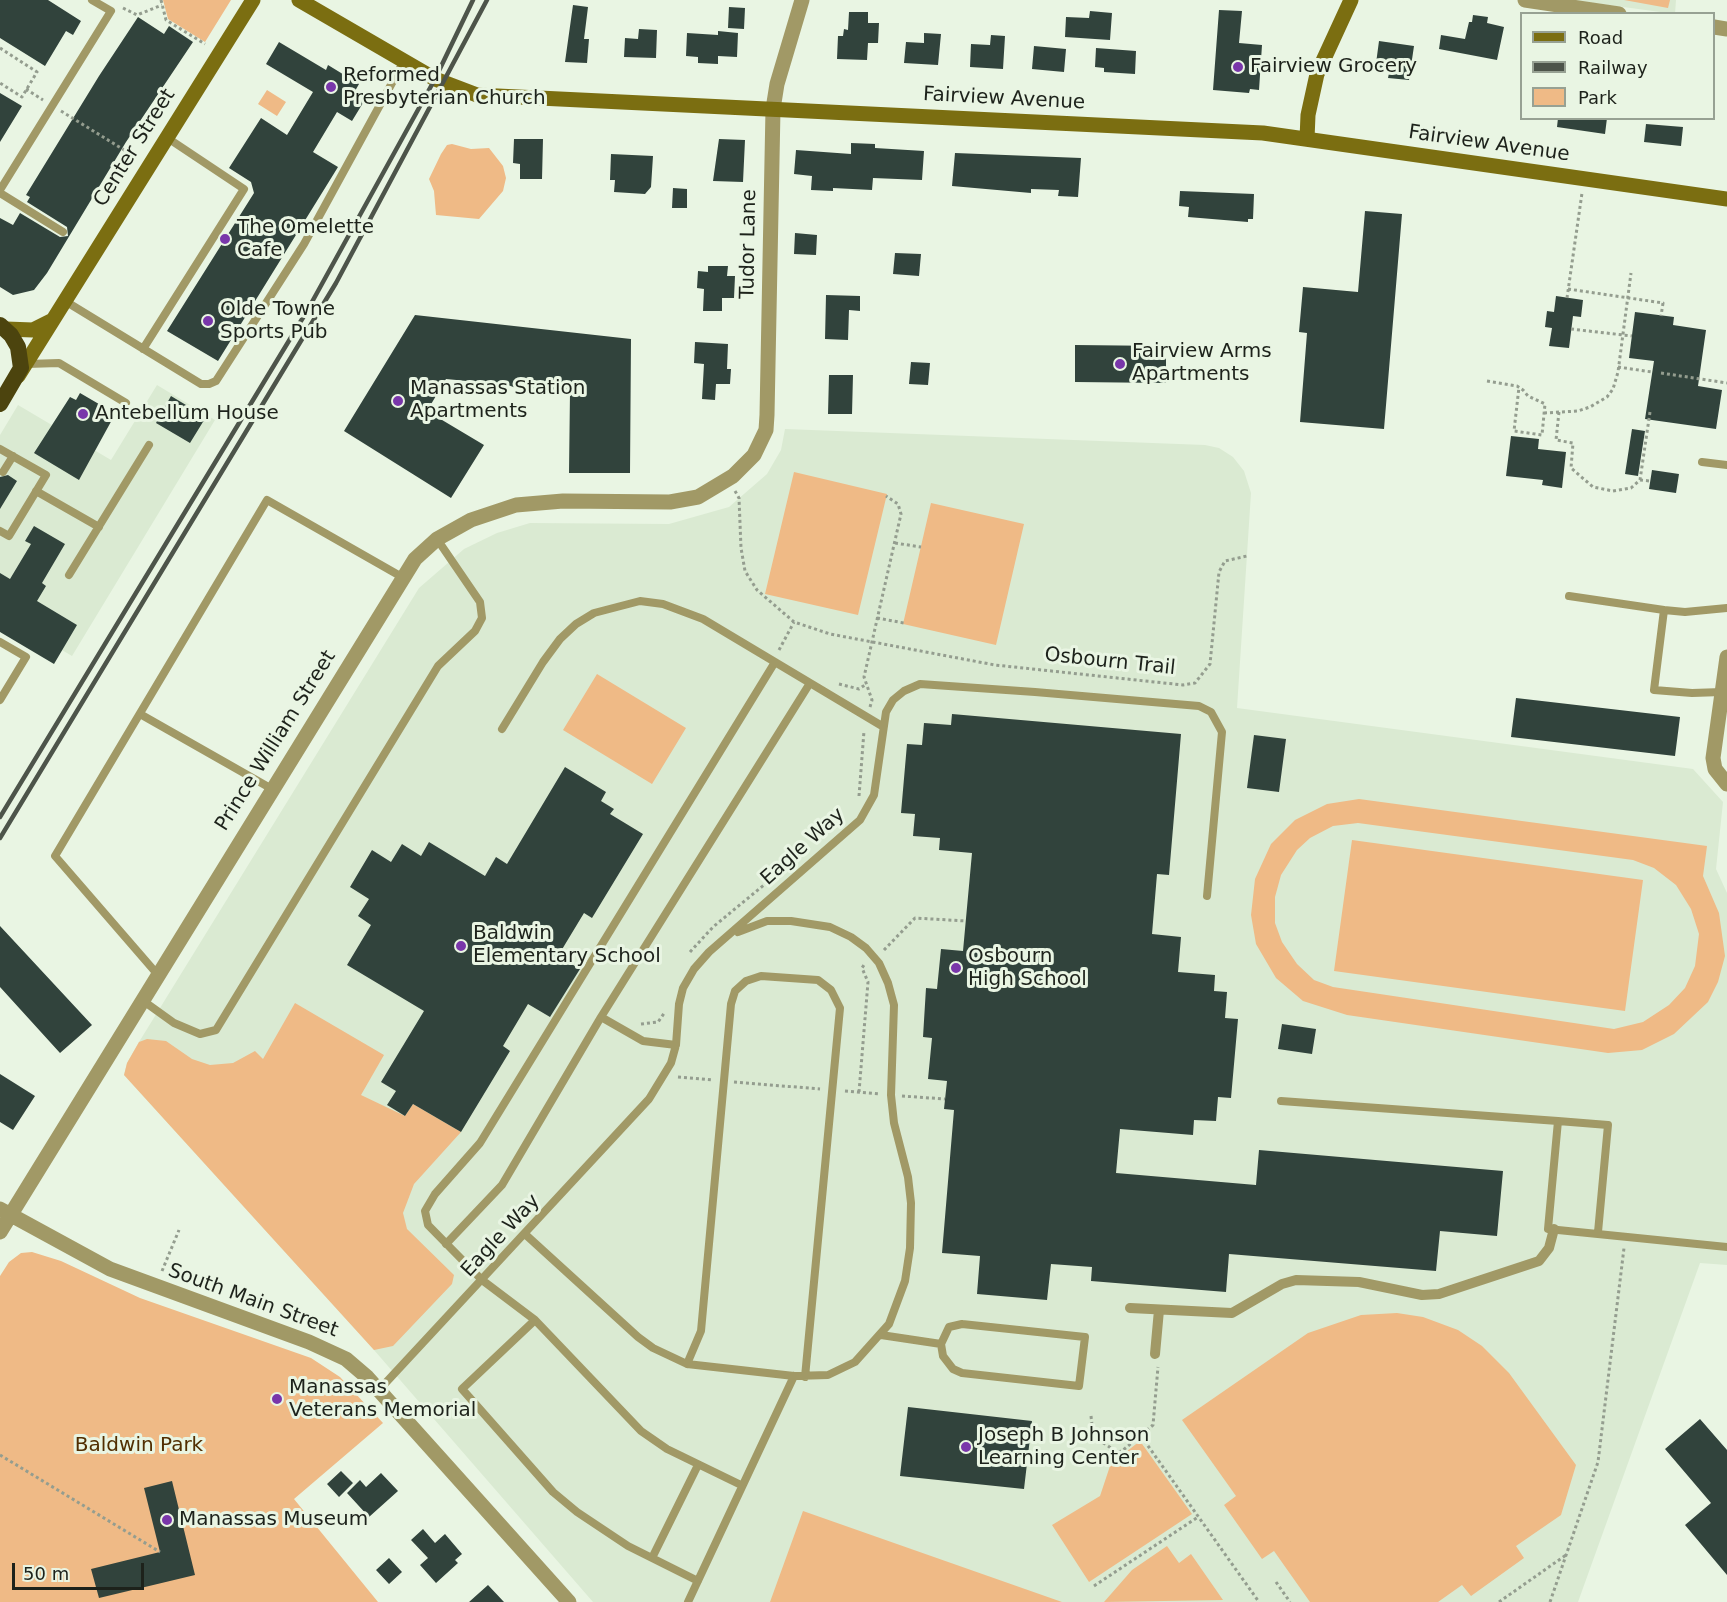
<!DOCTYPE html>
<html>
<head>
<meta charset="utf-8">
<style>
  body { margin:0 }
  #map { position:relative; width:1727px; height:1602px; overflow:hidden; background:#e9f5e3; font-family:"DejaVu Sans",sans-serif }
  canvas { display:block }
  .legend { position:absolute; left:1520px; top:12px; width:195px; height:108px; box-sizing:border-box; background:#e9f5e3; border:2px solid #97a193; margin:0; padding:8px 10px; list-style:none; font-size:18px; color:#1d221b }
  .legend li { display:flex; align-items:center; gap:12px; height:30px }
  .legend b { width:30px; border:2px solid #97a193 }
  .scale { position:absolute; left:12px; top:1563px; width:132px; height:27px; box-sizing:border-box; border:3px solid #1d221b; border-top:0; padding-left:8px; font-size:18px; line-height:21px; white-space:nowrap; color:#1d221b; -webkit-text-stroke:4px #e9f5e3; paint-order:stroke }
</style>
</head>
<body>
<div id="map">
<canvas width="1727" height="1602"></canvas>
<ul class="legend">
<li><b style="height:8px;background:#7b6e11"></b>Road</li>
<li><b style="height:8px;background:#4d544a"></b>Railway</li>
<li><b style="height:16px;background:#efba86"></b>Park</li>
</ul>
<div class="scale">50 m</div>
</div>
<script>
const c = document.querySelector('canvas').getContext('2d');
c.lineJoin = 'round';
function fillPath(path, color) {
  c.fillStyle = color;
  c.fill(path, 'evenodd');
}
function shape(rows) {
  const path = new Path2D();
  for (const r of rows) {
    path.moveTo(r[0], r[1]);
    for (let i = 2; i < r.length; i += 2) path.lineTo(r[i], r[i + 1]);
  }
  return path;
}
function strokePath(path, color, width, dash) {
  c.strokeStyle = color;
  c.lineWidth = width;
  c.lineCap = dash ? 'butt' : 'round';
  c.setLineDash(dash || []);
  c.stroke(path);
}
function write(font, color, halo, rows, align = 'center') {
  c.font = font + ' "DejaVu Sans",sans-serif';
  c.lineWidth = 6;
  c.setLineDash([]);
  c.textBaseline = 'middle';
  c.strokeStyle = halo;
  c.fillStyle = color;
  for (const [text, x, y, turn = 0] of rows) {
    c.save();
    c.translate(x, y);
    c.rotate((+turn || 0) * Math.PI / 180);
    c.textAlign = isNaN(turn) ? turn : align;
    if (halo) c.strokeText(text, 0, 0);
    c.fillText(text, 0, 0);
    c.restore();
  }
}
fillPath(shape([
  [1572,0,1676,0,1675,14],
  [157,385,215,420,72,656,0,613,0,435,18,405,111,460],
  [785,429,1205,445,1219,448,1233,457,1244,471,1251,493,1237,708,1693,769,1723,802,1716,869,1727,893,1727,1265,1700,1263,1578,1602,593,1602,374,1350,124,1075,127,1063,139,1042,419,588,464,549,497,533,530,523,669,524,729,507,767,474,781,450]
]), '#daead2');
fillPath(shape([
  [163,0,231,0,205,42,168,19],
  [1624,0,1670,0,1668,8],
  [267,90,286,102,277,116,258,104],
  [452,144,471,149,489,148,503,166,506,178,503,191,479,219,436,215,434,191,429,179,441,154,447,145],
  [794,472,887,494,858,615,765,594],
  [931,503,1024,524,996,645,903,624],
  [597,674,686,728,652,784,563,730],
  [1359,799,1707,846,1703,876,1719,913,1725,956,1718,982,1708,1002,1674,1034,1642,1050,1608,1053,1347,1015,1303,1001,1276,978,1256,944,1251,915,1255,879,1271,844,1295,820,1327,804],
  [1358,823,1633,860,1654,868,1676,885,1691,909,1699,934,1695,966,1685,988,1669,1005,1643,1022,1614,1029,1333,987,1314,980,1297,964,1282,942,1275,923,1275,897,1281,875,1297,850,1310,838,1333,826],
  [1352,840,1643,880,1625,1011,1334,971],
  [295,1003,384,1055,361,1095,405,1116,413,1104,461,1132,414,1184,403,1213,407,1229,454,1275,452,1284,393,1346,374,1350,124,1075,127,1063,139,1042,147,1039,166,1041,192,1059,210,1065,233,1063,255,1051,263,1059],
  [32,1252,61,1261,140,1298,311,1358,340,1377,383,1423,294,1499,378,1602,0,1602,0,1276,9,1262,21,1253],
  [1397,1313,1423,1317,1458,1330,1482,1346,1509,1373,1576,1465,1561,1515,1516,1546,1524,1558,1471,1596,1462,1585,1438,1602,1310,1602,1274,1551,1262,1559,1224,1505,1236,1496,1182,1420,1308,1333,1361,1315],
  [1140,1441,1192,1514,1089,1582,1052,1525,1100,1496,1114,1454,1122,1455],
  [803,1511,1062,1602,770,1602],
  [1167,1546,1179,1563,1191,1554,1223,1600,1104,1602,1132,1570]
]), '#efba86');
fillPath(shape([
  [0,0,48,0,81,21,73,35,66,31,45,66,0,38],
  [573,5,588,7,584,39,589,39,587,63,565,62],
  [729,7,745,8,744,29,728,28],
  [1219,10,1242,11,1239,43,1262,45,1259,90,1250,89,1249,93,1213,90],
  [1090,11,1112,13,1110,40,1065,37,1066,17,1089,18],
  [849,12,868,12,868,23,879,23,878,43,868,43,867,60,837,59,838,36,843,36,844,29,848,30],
  [1473,15,1488,17,1487,23,1504,27,1497,60,1439,49,1441,35,1465,39,1469,22,1472,22],
  [138,17,164,34,169,26,193,42,126,142,47,273,34,290,13,295,0,287,0,218,13,225,20,213,60,237,68,236,67,227,27,202,30,197,26,195,99,76],
  [639,29,657,30,656,58,624,57,625,38,638,39],
  [718,31,738,33,737,57,718,56,718,64,698,63,698,57,686,56,687,33,718,35],
  [924,33,941,34,938,65,904,63,906,42,924,43],
  [991,35,1005,36,1003,69,970,67,971,44,990,45],
  [1379,41,1414,46,1409,80,1388,78,1389,73,1375,71],
  [279,42,326,70,328,65,359,84,355,91,366,98,352,121,337,112,313,152,338,167,218,361,167,331,254,193,251,182,229,168,261,118,287,135,313,92,266,64],
  [1034,46,1066,49,1064,72,1032,69],
  [1096,48,1136,51,1135,74,1104,72,1104,68,1095,67],
  [0,93,22,106,0,142],
  [1558,118,1607,118,1605,134,1557,127],
  [1646,124,1683,127,1681,146,1644,142],
  [514,139,543,139,542,179,520,179,520,164,513,163],
  [719,139,745,140,743,182,713,181],
  [851,143,875,144,875,148,924,151,922,180,873,178,872,190,833,188,833,191,811,190,812,176,794,174,796,150,851,154],
  [955,153,1081,158,1078,197,1058,196,1059,190,1031,189,1031,193,952,186],
  [611,154,653,156,651,187,645,194,614,192,615,180,610,180],
  [673,188,687,189,687,208,672,208],
  [1180,191,1254,194,1253,219,1248,219,1248,222,1188,217,1189,207,1179,206],
  [1365,211,1402,214,1384,429,1300,422,1307,333,1299,332,1303,287,1358,292],
  [795,233,817,235,816,255,794,254],
  [895,253,921,254,919,276,893,274],
  [708,266,728,266,727,276,735,276,734,298,722,298,722,311,703,311,704,289,697,288,698,271,708,272],
  [826,295,860,296,860,311,849,310,848,340,825,339],
  [1556,296,1583,300,1581,317,1573,316,1569,348,1549,346,1552,328,1545,327,1547,311,1554,312],
  [1635,312,1674,317,1673,325,1706,330,1698,386,1722,390,1716,429,1645,419,1654,361,1629,358],
  [415,315,631,339,630,473,569,473,570,392,543,389,534,390,534,392,516,391,516,388,508,385,446,379,427,411,484,445,451,498,344,431],
  [695,342,728,344,727,369,731,369,730,384,716,384,715,400,702,399,704,364,694,363],
  [1075,345,1166,346,1166,383,1075,382],
  [911,362,930,363,928,385,909,384],
  [829,375,853,375,852,414,828,414],
  [80,393,104,407,101,412,113,418,79,480,34,453,70,397,76,400],
  [171,396,206,417,190,443,156,423],
  [1632,429,1645,431,1638,476,1625,474],
  [1511,436,1539,439,1538,449,1566,452,1562,488,1542,485,1543,480,1506,476],
  [1652,470,1679,474,1676,493,1649,489],
  [8,475,17,481,0,509,0,477],
  [34,526,65,544,42,583,46,586,37,601,77,625,54,664,0,632,0,573,10,579,31,544,25,541],
  [1516,698,1680,717,1675,756,1511,737],
  [952,714,1181,734,1169,875,1157,874,1152,934,1181,937,1178,972,1215,975,1214,991,1227,992,1225,1018,1238,1019,1231,1098,1218,1097,1216,1121,1194,1120,1193,1135,1120,1129,1116,1173,1256,1185,1259,1150,1503,1171,1497,1236,1440,1231,1436,1271,1229,1254,1226,1292,1091,1281,1092,1267,1051,1264,1047,1300,977,1294,980,1256,942,1253,954,1110,944,1109,947,1081,928,1079,932,1038,923,1037,926,988,937,989,941,949,963,951,972,853,939,850,940,838,913,836,915,814,901,813,907,744,922,745,924,723,951,725],
  [1254,735,1286,739,1279,792,1247,788],
  [565,767,606,792,601,801,614,809,610,814,643,834,592,918,584,913,558,956,580,969,550,1017,528,1004,503,1046,510,1051,461,1132,413,1104,405,1116,387,1105,396,1091,381,1082,424,1011,347,965,371,925,358,916,369,899,350,887,372,850,391,862,402,844,421,856,429,842,485,876,496,857,507,864],
  [0,926,92,1025,60,1053,0,987],
  [1282,1024,1316,1029,1312,1054,1278,1049],
  [0,1074,35,1096,13,1130,0,1122],
  [908,1407,1032,1421,1024,1489,900,1476],
  [1700,1419,1727,1450,1727,1575,1685,1525,1711,1503,1665,1449],
  [341,1471,353,1483,339,1497,327,1484],
  [381,1473,398,1491,369,1517,347,1493,360,1480,366,1487],
  [172,1481,195,1575,99,1598,91,1569,160,1552,144,1488],
  [423,1529,435,1543,445,1534,462,1554,455,1560,458,1563,436,1583,420,1565,428,1558,411,1540],
  [389,1558,402,1572,389,1584,376,1570],
  [488,1585,504,1602,469,1602]
]), '#31433c');
strokePath(shape([
  [161,0,166,20,205,44],
  [123,8,137,15,162,5],
  [0,48,37,72,22,97,0,83],
  [26,89,43,100],
  [61,111,129,153],
  [1568,289,1663,303,1661,316],
  [1567,298,1582,193],
  [1571,329,1632,336],
  [1618,367,1652,372],
  [1661,373,1727,383],
  [1487,381,1517,386,1523,390,1528,396,1545,404,1542,435,1514,431,1519,387],
  [1559,412,1556,440,1573,443,1571,468,1593,487,1613,491,1631,488,1640,480,1650,412],
  [1544,413,1578,411,1590,407,1607,397,1613,389,1618,372,1631,273],
  [1640,480,1650,481],
  [735,491,739,498,741,548,745,571,757,590,794,622,830,634,995,665,1183,685,1195,683,1210,664,1219,572,1225,561,1247,556],
  [895,543,921,547],
  [877,618,904,623],
  [779,650,794,622],
  [839,684,859,689,865,685],
  [870,707,872,700,864,677,901,514,898,504,886,496],
  [859,796,864,731],
  [884,950,915,918,966,921],
  [690,952,713,927,770,880],
  [641,1024,658,1022,665,1012],
  [678,1077,713,1080],
  [734,1082,820,1089],
  [845,1091,880,1094],
  [859,1092,868,982,862,968,864,965],
  [902,1096,945,1099],
  [162,1271,179,1230],
  [1091,1416,1092,1425,1102,1442,1117,1452,1122,1451,1153,1425,1158,1367],
  [1141,1436,1259,1602],
  [0,1455,160,1552],
  [1276,1582,1290,1602],
  [1094,1586,1198,1517],
  [1499,1602,1566,1555],
  [1550,1602,1598,1462,1624,1248]
]), '#949d8f', 3, [3, 3]);
strokePath(shape([
  [0,190,111,11,92,0],
  [0,193,63,232],
  [65,301,201,384,209,384,216,381,304,244,404,61],
  [143,349,244,189,166,137],
  [27,364,59,363,126,403],
  [0,449,46,475,9,536,0,531],
  [1702,462,1727,465],
  [3,472,13,456],
  [36,491,99,527],
  [69,575,149,445],
  [1569,596,1664,610,1654,690,1692,693,1722,692],
  [1664,610,1685,612,1727,608],
  [0,642,26,657,0,700],
  [140,714,272,789],
  [502,729,543,662,560,639,576,624,594,613,640,601,663,604,703,619,882,726],
  [158,975,55,856,267,500,402,577],
  [142,1000,174,1023,200,1034,216,1030,438,666,475,631,482,618,480,602,437,539],
  [601,1017,810,683],
  [1281,1101,1558,1121],
  [1598,1232,1608,1125,1558,1121,1548,1229,1727,1247],
  [526,1235,638,1337,653,1348,687,1364,794,1376,828,1375,855,1362,889,1324,905,1281,910,1248,911,1203,908,1177,894,1123,891,1095,894,1005,888,983,879,963,866,948,851,937,830,927,791,921,767,921,738,932],
  [446,1244,502,1185,601,1017,643,1041,676,1045],
  [535,1320,462,1389,553,1492,577,1512,628,1546,698,1581],
  [962,1324,1085,1337,1079,1386,962,1373,953,1369,943,1356,941,1344,949,1327,962,1324],
  [881,1335,941,1344],
  [687,1364,701,1331,731,1004,735,991,746,981,761,976,818,980,831,990,840,1008,805,1377],
  [379,1390,649,1099,671,1063,676,1045,679,1004,683,988,694,969,709,952,860,820,874,795,886,712,893,700,904,691,920,684,1035,692,1199,706,1211,712,1222,732,1207,896],
  [741,1485,667,1449,641,1431,535,1320,482,1280,428,1225,425,1211,435,1194,480,1143,775,662],
  [652,1558,698,1465],
  [688,1602,794,1376]
]), '#a19966', 8);
strokePath(shape([
  [1130,1308,1232,1313,1282,1284,1296,1280,1359,1282,1422,1295,1439,1294,1539,1261,1549,1248,1554,1229],
  [1155,1354,1159,1310]
]), '#a19966', 10);
strokePath(shape([
  [1525,0,1619,14],
  [1714,27,1727,29],
  [773,109,777,84,802,0],
  [1727,657,1713,758,1715,769,1727,784]
]), '#a19966', 15);
strokePath(shape([
  [0,1209,110,1269,309,1342,346,1359,367,1377,569,1602],
  [0,1232,415,559,437,539,471,520,516,505,563,501,670,502,698,497,733,476,754,455,766,430,767,415,773,109]
]), '#a19966', 15);
strokePath(shape([
  [299,0,435,79,477,95,1263,133,1727,199],
  [1307,139,1308,115,1317,74,1351,0],
  [6,329,33,330,51,321],
  [18,376,253,0]
]), '#7b6e11', 15);
strokePath(shape([
  [0,325,11,335,18,347,21,368,0,404]
]), '#4c440e', 16);
strokePath(shape([
  [0,817,307,311,435,79,473,0],
  [0,838,336,283,487,0]
]), '#4d544a', 4.5);
for (const [x, y, r, color] of [
  [1238,67,6,"#7936aa"],
  [331,87,6,"#7936aa"],
  [225,239,6,"#7936aa"],
  [208,321,6,"#7936aa"],
  [1120,364,6,"#7936aa"],
  [398,401,6,"#7936aa"],
  [83,414,6,"#7936aa"],
  [461,946,6,"#7936aa"],
  [956,968,6,"#7936aa"],
  [277,1399,6,"#7936aa"],
  [966,1447,6,"#7936aa"],
  [167,1520,6,"#7936aa"]
]) {
  const dot = new Path2D();
  dot.arc(x, y, r, 0, 2 * Math.PI);
  c.fillStyle = color;
  c.fill(dot);
  strokePath(dot, '#e9f5e3', 2);
}
write('20px', '#1d221b', '#e9f5e3', [
  ["Fairview Grocery",1250,67],
  ["Reformed",343,76],
  ["Presbyterian Church",343,99],
  ["The Omelette",237,228],
  ["Cafe",237,251],
  ["Olde Towne",220,310],
  ["Sports Pub",220,333],
  ["Fairview Arms",1132,352],
  ["Apartments",1132,375],
  ["Manassas Station",410,389],
  ["Apartments",410,412],
  ["Antebellum House",95,414],
  ["Baldwin",473,934],
  ["Elementary School",473,957],
  ["Osbourn",968,957],
  ["High School",968,980],
  ["Manassas",289,1388],
  ["Veterans Memorial",289,1411],
  ["Joseph B Johnson",978,1436],
  ["Learning Center",978,1459],
  ["Manassas Museum",179,1520]
], 'left');
write('20px', '#1d221b', '#e9f5e3', [
  ["Fairview Avenue",1004,99,3],
  ["Fairview Avenue",1489,144,8],
  ["Center Street",135,148,-58],
  ["Tudor Lane",749,244,-89],
  ["Osbourn Trail",1110,662,6],
  ["Prince William Street",276,741,-58],
  ["Eagle Way",803,847,-42],
  ["Eagle Way",501,1236,-47],
  ["South Main Street",253,1301,20]
]);
write('20px', '#512e01', '#e9f5e3', [
  ["Baldwin Park",139,1446]
]);
</script>
</body>
</html>
